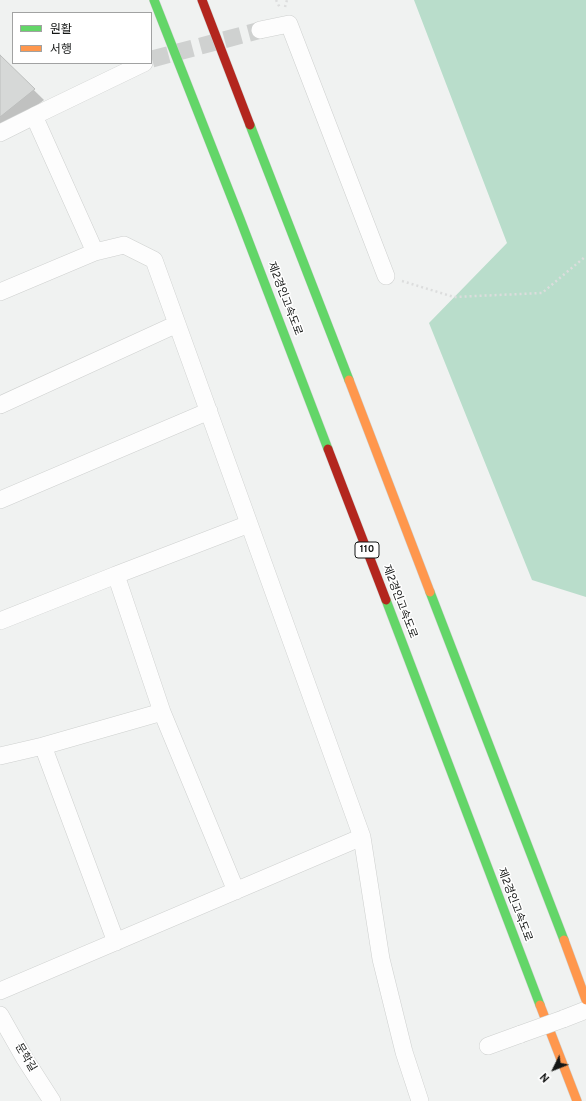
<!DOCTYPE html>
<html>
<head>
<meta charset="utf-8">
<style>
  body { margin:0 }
  #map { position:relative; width:586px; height:1101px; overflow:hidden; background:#f0f2f1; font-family:Overpass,"Noto Sans KR",sans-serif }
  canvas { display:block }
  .legend { position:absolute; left:12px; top:12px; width:140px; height:52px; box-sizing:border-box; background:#fff; border:1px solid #a1a2a2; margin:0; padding:5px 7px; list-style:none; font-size:12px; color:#151716 }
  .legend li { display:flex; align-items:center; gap:8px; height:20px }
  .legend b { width:20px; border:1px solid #a1a2a2 }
  .north { position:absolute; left:534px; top:1049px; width:40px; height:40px; -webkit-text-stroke:3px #fff; paint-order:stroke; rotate:227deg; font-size:11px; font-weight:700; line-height:16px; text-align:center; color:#151716 }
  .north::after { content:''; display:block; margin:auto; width:14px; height:18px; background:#151716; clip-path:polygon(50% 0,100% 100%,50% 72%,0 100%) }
</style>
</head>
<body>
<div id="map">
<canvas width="586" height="1101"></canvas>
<ul class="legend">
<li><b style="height:5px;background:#63d668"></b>원활</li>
<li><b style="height:5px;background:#ff974d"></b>서행</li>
</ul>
<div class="north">N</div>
</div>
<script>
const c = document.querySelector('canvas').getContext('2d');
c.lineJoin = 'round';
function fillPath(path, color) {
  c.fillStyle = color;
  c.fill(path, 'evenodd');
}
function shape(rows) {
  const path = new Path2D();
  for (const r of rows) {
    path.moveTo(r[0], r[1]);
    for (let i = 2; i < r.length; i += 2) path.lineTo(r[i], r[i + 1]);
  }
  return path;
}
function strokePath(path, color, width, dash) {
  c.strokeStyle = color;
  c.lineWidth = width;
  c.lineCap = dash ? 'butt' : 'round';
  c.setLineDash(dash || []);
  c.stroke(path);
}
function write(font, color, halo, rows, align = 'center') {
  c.font = font + ' Overpass,"Noto Sans KR",sans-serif';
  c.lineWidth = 3;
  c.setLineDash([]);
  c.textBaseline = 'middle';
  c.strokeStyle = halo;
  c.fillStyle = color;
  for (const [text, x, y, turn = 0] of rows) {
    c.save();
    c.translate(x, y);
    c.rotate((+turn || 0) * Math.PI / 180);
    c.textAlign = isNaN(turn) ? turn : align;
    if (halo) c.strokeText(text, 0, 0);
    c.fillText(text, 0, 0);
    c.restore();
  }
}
fillPath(shape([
  [414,0,586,0,586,597,532,580,429,323,507,243]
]), '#b9ddcb');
fillPath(shape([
  [0,57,44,100,0,134]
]), '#0003');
const building = shape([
  [0,55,35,89,0,117,0,55]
]);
fillPath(building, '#d6d8d7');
strokePath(building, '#bcbebd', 1);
strokePath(shape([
  [152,59,261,30]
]), '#cfd1d0', 17, [17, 8]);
const street = shape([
  [260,30,289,24,386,276],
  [34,116,144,63],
  [0,133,34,116,95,252],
  [0,292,95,252,124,245,154,260,362,837],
  [0,405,177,324],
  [0,500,209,411],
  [116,575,249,524],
  [0,621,116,575,162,712,236,891],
  [43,746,116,942],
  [0,756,43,746,162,712],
  [0,991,362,837,381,959,404,1052,420,1101],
  [0,1015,25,1059,52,1101],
  [563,1019,586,1010],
  [488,1046,521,1034]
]);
const fast = shape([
  [154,0,240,219,328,449],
  [250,125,349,380],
  [430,592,564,940],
  [386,600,540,1005]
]);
const slow = shape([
  [349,380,430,592],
  [564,940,586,1000],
  [540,1005,577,1101]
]);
const jam = shape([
  [202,0,250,125],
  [328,449,386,600]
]);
strokePath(street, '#ced0cf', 18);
strokePath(fast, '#ced0cf', 10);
strokePath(slow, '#ced0cf', 10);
strokePath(jam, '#ced0cf', 10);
strokePath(shape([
  [276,0,280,8],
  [285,7,287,0],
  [402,281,454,297,542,293,586,256]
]), '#dcdddd', 2.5, [2, 3]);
strokePath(street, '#fdfdfd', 17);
strokePath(fast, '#63d668', 9);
strokePath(slow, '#ff974d', 9);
strokePath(jam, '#b3261e', 9);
const streetBridge = shape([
  [521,1034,563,1019]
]);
strokePath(streetBridge, '#ced0cf', 18, []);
strokePath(streetBridge, '#fdfdfd', 17);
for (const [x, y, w] of [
  [367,550,24]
]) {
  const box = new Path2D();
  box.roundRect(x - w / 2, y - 8, w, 16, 3);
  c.fillStyle = '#fff';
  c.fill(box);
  strokePath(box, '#151716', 1);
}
write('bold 10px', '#151716', null, [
  ["110",367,550]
]);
write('11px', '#151716', '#fff', [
  ["제2경인고속도로",284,299,69],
  ["제2경인고속도로",399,602,69],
  ["제2경인고속도로",514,905,69],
  ["문학길",25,1058,59]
]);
</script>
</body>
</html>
